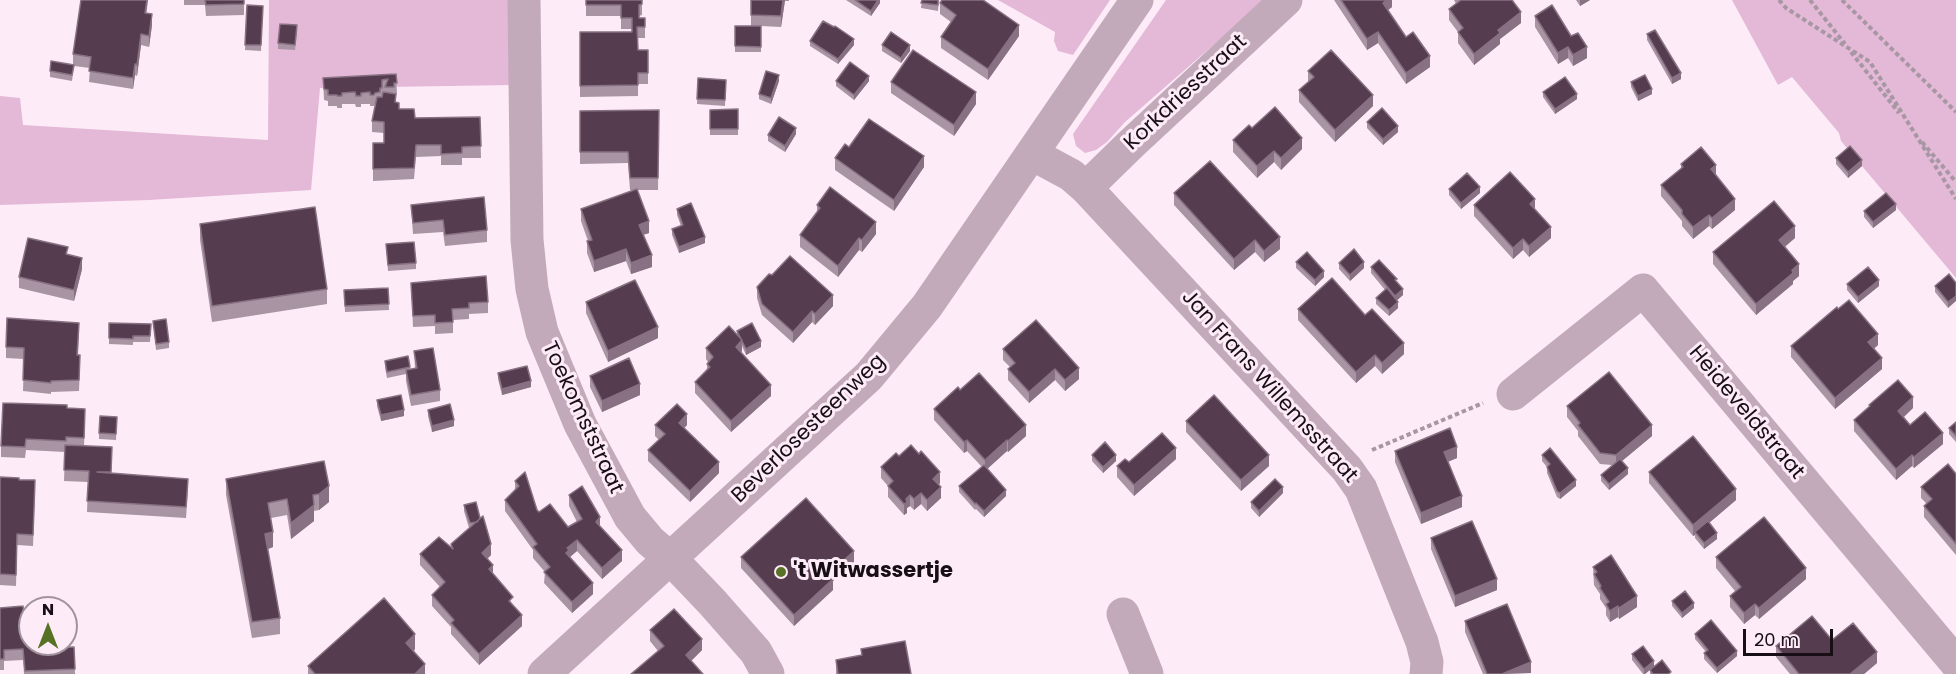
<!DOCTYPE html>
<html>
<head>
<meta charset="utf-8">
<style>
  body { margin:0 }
  #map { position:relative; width:1956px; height:674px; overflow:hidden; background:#fdebf8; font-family:Poppins,sans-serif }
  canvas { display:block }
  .north { position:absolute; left:18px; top:596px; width:60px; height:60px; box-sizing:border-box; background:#fdebf8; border:2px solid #a1939e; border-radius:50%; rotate:0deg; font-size:16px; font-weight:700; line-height:24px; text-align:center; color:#180e16 }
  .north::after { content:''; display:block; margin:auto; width:21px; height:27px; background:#577225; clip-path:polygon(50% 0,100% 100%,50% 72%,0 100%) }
  .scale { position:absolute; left:1743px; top:629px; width:90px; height:27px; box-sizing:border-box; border:3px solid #180e16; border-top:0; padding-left:8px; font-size:18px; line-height:21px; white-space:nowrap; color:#180e16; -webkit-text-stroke:4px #fdebf8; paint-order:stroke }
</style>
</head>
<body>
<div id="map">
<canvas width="1956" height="674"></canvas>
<div class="north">N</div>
<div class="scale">20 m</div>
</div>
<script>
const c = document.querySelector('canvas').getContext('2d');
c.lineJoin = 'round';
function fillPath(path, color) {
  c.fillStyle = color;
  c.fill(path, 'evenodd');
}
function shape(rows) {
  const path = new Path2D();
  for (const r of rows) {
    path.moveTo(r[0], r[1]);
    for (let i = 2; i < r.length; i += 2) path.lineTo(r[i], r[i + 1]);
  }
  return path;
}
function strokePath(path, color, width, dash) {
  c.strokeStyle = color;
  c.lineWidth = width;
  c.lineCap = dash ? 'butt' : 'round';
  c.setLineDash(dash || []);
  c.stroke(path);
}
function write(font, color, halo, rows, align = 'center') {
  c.font = font + ' Poppins,sans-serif';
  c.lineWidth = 6;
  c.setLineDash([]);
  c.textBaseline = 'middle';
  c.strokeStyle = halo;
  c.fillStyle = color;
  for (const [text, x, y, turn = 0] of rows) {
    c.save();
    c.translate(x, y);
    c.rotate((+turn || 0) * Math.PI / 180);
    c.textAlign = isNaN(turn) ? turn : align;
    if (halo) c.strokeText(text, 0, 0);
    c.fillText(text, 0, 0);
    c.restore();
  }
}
fillPath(shape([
  [269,0,511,0,513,85,320,88,311,190,149,200,0,205,0,96,20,98,23,125,268,140],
  [998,0,1110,0,1073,55,1058,51,1054,41,1055,32],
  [1166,0,1265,0,1125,122,1107,142,1096,150,1085,153,1076,146,1073,134],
  [1732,0,1956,0,1956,278,1841,141,1839,133,1792,77,1778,85]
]), '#e4b8d7');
strokePath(shape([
  [1779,0,1786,8,1870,62,1956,199],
  [1810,0,1845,44],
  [1842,0,1956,112],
  [1851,52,1899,113],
  [1922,142,1956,182],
  [1372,450,1483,403]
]), '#a697a3', 4, [4.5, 3]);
strokePath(shape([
  [524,0,527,240,532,289,542,332,580,424,630,517,650,541,671,559,712,602,756,652,768,674],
  [1032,154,1071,175,1086,188,1347,469,1361,489,1422,642,1427,662,1426,674],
  [1086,188,1130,145,1286,0],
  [1513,394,1643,290,1956,663],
  [1123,614,1147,674],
  [544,674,869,376,927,306,1137,0]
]), '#c2aabb', 33);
fillPath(shape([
  [184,0,244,0,244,15,206,16,205,5,184,5],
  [586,0,642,0,642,15,639,16,639,18,645,18,645,38,638,38,638,50,648,50,648,84,638,84,638,96,580,97,580,32,632,32,632,29,621,29,621,16,586,16],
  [751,0,789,0,789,1,785,1,781,27,761,26,761,52,735,52,735,26,751,26],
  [846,0,880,0,880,3,871,16],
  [922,0,939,0,938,11,921,8],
  [1334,0,1392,0,1392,7,1388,10,1406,37,1430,67,1406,84,1378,43,1367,50],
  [1454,0,1513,0,1521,23,1500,39,1500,44,1474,65,1458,43,1458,32,1449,20,1449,9,1456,4],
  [1576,0,1590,0,1580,6],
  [940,3,1019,36,988,80,941,48,941,37,951,22,940,14],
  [247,5,263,6,261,51,245,50],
  [146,13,152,25,149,47,141,45,137,76,135,75,133,89,89,82,90,68,74,66,72,81,50,77,50,71,73,64,73,54],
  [1535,16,1571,36,1587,58,1573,66,1568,58,1558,64,1535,27],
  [297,31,295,50,278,49,278,43],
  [1647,34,1681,79,1672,84,1647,40],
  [810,41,854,45,838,64,810,46],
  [882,45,910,51,901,63,882,51],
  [1308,71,1373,106,1335,142,1299,102,1299,90,1308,82],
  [396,74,397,94,396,94,396,102,399,109,415,118,480,117,481,158,462,158,462,165,441,165,441,156,416,157,414,179,373,181,373,143,384,143,384,133,372,132,372,121,375,104,374,106,370,106,370,104,361,104,361,107,356,107,355,104,342,104,342,108,337,108,337,106,328,106,328,101,324,100,323,78],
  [698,78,726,80,725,106,697,104],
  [779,81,771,104,759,99,759,94],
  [836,81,869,81,854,100,836,86],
  [891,82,976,104,954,136,891,93],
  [1631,82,1652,94,1638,101,1631,87],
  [1543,92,1577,99,1555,114,1543,97],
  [738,109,738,135,710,135,710,110],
  [659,110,658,190,637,190,649,233,643,235,652,267,631,274,626,261,594,272,587,253,587,241,588,241,581,221,581,209,637,190,630,190,628,163,580,164,580,111],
  [1367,122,1398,132,1383,145,1367,128],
  [1252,128,1302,149,1281,170,1274,162,1257,178,1233,152,1233,140],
  [796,134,785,152,768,141,768,135],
  [849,147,924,167,894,211,835,170,835,158],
  [1836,158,1862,166,1848,178,1836,164],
  [1681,164,1716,175,1735,210,1712,229,1709,226,1693,239,1682,226,1682,221,1661,196,1661,185,1681,169],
  [1449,189,1480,193,1461,209,1449,195],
  [1174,193,1280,249,1264,262,1255,252,1234,270,1174,205],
  [411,205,487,230,487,242,445,246,443,232,413,234],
  [817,205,876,234,862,252,859,250,838,277,800,247,800,235,817,213],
  [1474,205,1535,210,1551,238,1529,257,1523,250,1513,259,1474,216],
  [677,209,705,243,679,253,672,235,672,229,681,226,677,215],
  [1896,210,1873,228,1864,217,1864,211],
  [200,224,327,289,327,304,212,322,200,240],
  [1795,238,1785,247,1799,276,1793,281,1793,284,1756,315,1713,264,1713,252],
  [386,244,416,263,416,269,388,271],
  [1296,262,1324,277,1315,286,1296,268],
  [1339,263,1364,268,1350,281,1339,269],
  [1371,267,1397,282,1403,295,1397,300,1398,308,1389,316,1376,304,1376,298,1385,290,1371,273],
  [82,269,74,301,19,288,19,277],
  [1949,274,1948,308,1935,292,1935,286],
  [772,275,833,306,815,325,812,322,793,343,762,315,757,298,757,287],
  [411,283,488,302,488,313,469,314,469,319,453,320,453,333,435,334,435,326,413,327],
  [1847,284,1879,286,1858,303,1847,290],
  [388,288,389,310,345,312,344,290],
  [586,302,658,338,608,362,586,313],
  [1298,309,1365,315,1404,354,1382,374,1375,366,1356,383,1298,320],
  [153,321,169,342,169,348,156,350],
  [109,323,151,324,150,342,133,342,133,345,109,344],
  [737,331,761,347,746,355,742,346,742,351,741,352,771,396,731,432,695,393,695,382,707,369,707,364,708,362,706,359,706,348,737,335],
  [79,334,78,355,80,366,79,391,51,392,51,394,23,391,24,359,6,358,6,347],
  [1878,345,1874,349,1882,369,1835,409,1791,357,1791,346],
  [1003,349,1079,379,1065,391,1055,380,1029,403,1008,380,1008,369,1010,367,1003,360],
  [414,351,440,390,440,401,411,406,406,381,406,374,387,378,385,367,385,361,408,356,410,369,415,368],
  [498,373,531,387,502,395,498,379],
  [590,376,640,395,602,412,590,387],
  [960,390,1026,436,1008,452,1007,451,987,469,1006,496,984,517,976,509,975,510,959,492,959,486,982,467,967,451,964,453,934,420,934,409],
  [377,400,404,416,381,421,377,406],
  [1869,405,1913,408,1904,417,1910,425,1943,444,1914,468,1912,466,1896,480,1854,431,1854,420,1869,407],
  [1567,406,1652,436,1622,461,1628,474,1609,490,1601,481,1601,475,1612,465,1600,464,1578,436,1578,431,1567,417],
  [67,408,85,420,84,446,112,447,111,473,188,490,186,518,87,512,88,482,64,481,65,452,26,450,25,458,1,457,1,446],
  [428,410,454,426,432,432,428,416],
  [117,417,116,440,99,439,99,433],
  [1186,421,1269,466,1241,491,1186,432],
  [1956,422,1956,442,1949,434,1949,428],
  [655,425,687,425,684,428,719,473,690,502,648,461,648,450,659,440,655,436],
  [1395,451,1457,458,1448,462,1462,507,1421,524,1395,462],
  [1092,455,1116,461,1103,473,1092,461],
  [1542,455,1576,486,1560,499,1557,497,1547,473,1547,467,1542,461],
  [899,456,940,483,938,485,941,498,927,511,921,504,914,510,910,506,907,508,907,513,904,515,888,497,888,486,881,478,881,467],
  [1176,459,1134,496,1117,477,1117,466,1129,462],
  [324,461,329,502,319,510,314,511,314,521,291,539,287,515,271,518,273,547,268,549,280,618,280,634,252,638,226,495,226,479],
  [1649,472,1736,500,1709,523,1717,539,1704,549,1695,538,1695,535,1693,536,1649,483],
  [1956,474,1956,555,1924,517,1924,506,1926,503,1921,498,1921,487],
  [0,477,19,480,35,491,33,546,17,545,16,586,0,585],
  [515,481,539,512,568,527,577,522,569,506,569,495,600,526,622,561,602,579,577,551,569,557,593,594,572,613,544,583,545,572,533,558,533,550,505,511,505,500,515,490],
  [1283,493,1259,517,1251,508,1251,502],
  [464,505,491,555,487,559,493,574,513,605,522,626,479,665,451,634,451,627,432,606,432,595,440,587,420,565,420,554,451,547,451,544,469,528,464,511],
  [1431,538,1497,590,1455,607,1431,549],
  [741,557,854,562,833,581,833,590,794,626,741,568],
  [1716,557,1806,579,1759,619,1755,615,1744,624,1730,607,1730,596,1735,591,1716,568],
  [1593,567,1637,607,1619,619,1618,617,1610,622,1606,615,1606,608,1600,599,1600,594,1594,585],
  [1672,601,1694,608,1682,618,1672,606],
  [0,608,24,616,44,648,74,647,75,674,24,674,23,660,4,661,4,670,0,670],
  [1465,621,1531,673,1483,674,1465,632],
  [650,630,702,650,691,661,658,651,650,641],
  [1695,634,1737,656,1717,673,1704,659,1704,653,1706,652,1695,639],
  [1832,640,1877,663,1864,674,1790,674,1776,657,1776,646],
  [415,649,414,651,425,674,308,674,308,666],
  [861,649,911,674,836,674,836,660,861,656],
  [1632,654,1654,666,1671,674,1650,674,1650,670,1645,674,1643,674,1632,660]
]), '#a994a4');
fillPath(shape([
  [147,0,148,0,145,24,145,13],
  [783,0,785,0,781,27,781,16],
  [878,0,880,0,880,3,871,16,871,11],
  [1387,0,1392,0,1392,7,1383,14,1383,3],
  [1580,0,1590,0,1580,6],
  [1521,12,1521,23,1500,39,1500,44,1474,65,1474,54,1498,30],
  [152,14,152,25,149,47,149,36],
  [1019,25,1019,36,988,80,988,69],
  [1378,32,1378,43,1367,50,1367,39],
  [141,34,141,45,137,76,137,65],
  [854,39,854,45,838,64,838,59],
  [910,45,910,51,901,63,901,58],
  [1568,47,1568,58,1558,64,1558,53],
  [1587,47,1587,58,1573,66,1573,55],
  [1430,56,1430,67,1406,84,1406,73],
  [135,64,135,75,133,89,133,78],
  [1681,73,1681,79,1672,84,1672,78],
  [779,75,779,81,771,104,771,98],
  [869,76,869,81,854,100,854,95],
  [1652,89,1652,94,1638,101,1638,96],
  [976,92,976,104,954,136,954,125],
  [1577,94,1577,99,1555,114,1555,109],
  [1373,95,1373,106,1335,142,1335,130],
  [1398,126,1398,132,1383,145,1383,139],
  [796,128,796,134,785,152,785,146],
  [1302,138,1302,149,1281,170,1281,158],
  [1274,151,1274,162,1257,178,1257,166],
  [924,156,924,167,894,211,894,200],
  [1862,160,1862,166,1848,178,1848,172],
  [1716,165,1716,177,1711,169],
  [1480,187,1480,193,1461,209,1461,203],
  [1535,199,1535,211,1530,204],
  [1735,199,1735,210,1712,229,1712,218],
  [1896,204,1896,210,1873,228,1873,222],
  [1709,215,1709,226,1693,239,1693,227],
  [649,221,649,233,639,236,639,225],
  [876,222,876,234,862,252,862,240],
  [1795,226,1795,238,1779,251,1779,240],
  [1551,227,1551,238,1529,257,1529,246],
  [705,237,705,243,679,253,679,247],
  [1280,237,1280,249,1264,262,1264,251],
  [859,238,859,250,838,277,838,266],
  [1523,239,1523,250,1513,259,1513,248],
  [1255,240,1255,252,1234,270,1234,259],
  [626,249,626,261,594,272,594,261],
  [652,255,652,267,631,274,631,263],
  [82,258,82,269,74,301,74,290],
  [1364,262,1364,268,1350,281,1350,275],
  [1799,264,1799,276,1793,281,1793,284,1756,315,1756,304],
  [1324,271,1324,277,1315,286,1315,280],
  [1879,280,1879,286,1858,303,1858,297],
  [1403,289,1403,295,1395,302,1395,296],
  [833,295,833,306,815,325,815,314],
  [1956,296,1956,301,1948,308,1948,302],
  [1398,302,1398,308,1389,316,1389,310],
  [812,311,812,322,793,343,793,332],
  [658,327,658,338,608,362,608,351],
  [1878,334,1878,345,1868,353,1868,342],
  [742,340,742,351,736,358,736,347],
  [761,341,761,347,746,355,746,349],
  [1404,343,1404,354,1382,374,1382,363],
  [1375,355,1375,366,1356,383,1356,372],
  [1882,358,1882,369,1835,409,1835,398],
  [1079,368,1079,379,1065,391,1065,380],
  [1055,369,1055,380,1029,403,1029,392],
  [531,381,531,387,502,395,502,389],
  [640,384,640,395,602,412,602,401],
  [771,385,771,396,731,432,731,421],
  [1913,397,1913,408,1898,422,1898,411],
  [404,410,404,416,381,421,381,415],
  [687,414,687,425,679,434,679,423],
  [454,420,454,426,432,432,432,426],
  [1026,425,1026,436,1008,452,1008,441],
  [1652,425,1652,436,1616,466,1616,455],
  [1943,433,1943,444,1914,468,1914,457],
  [967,440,967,451,964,453,964,442],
  [1007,440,1007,451,985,471,985,460],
  [1457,447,1457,458,1444,463,1444,452],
  [1176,448,1176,459,1134,496,1134,485],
  [1116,455,1116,461,1103,473,1103,467],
  [1269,455,1269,466,1241,491,1241,480],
  [1912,455,1912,466,1896,480,1896,469],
  [719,462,719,473,690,502,690,491],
  [1628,468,1628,474,1609,490,1609,484],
  [940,472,940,483,933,490,933,479],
  [1576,480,1576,486,1560,499,1560,493],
  [329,486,329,502,319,510,319,494],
  [941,487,941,498,927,511,927,500],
  [1283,487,1283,493,1259,517,1259,511],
  [1736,489,1736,500,1696,534,1695,532,1695,535,1693,536,1693,525],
  [1006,490,1006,496,984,517,984,511],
  [921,493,921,504,914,510,914,499],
  [910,495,910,506,907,508,907,513,904,515,904,504,906,499],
  [1462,496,1462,507,1421,524,1421,513],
  [314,505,314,521,291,539,291,523],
  [600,517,600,528,596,522],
  [273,532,273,547,265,550,265,534],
  [1717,533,1717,539,1704,549,1704,543],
  [577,540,577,551,569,558,566,553,567,548],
  [491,544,491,555,482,564,482,553],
  [622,550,622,561,602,579,602,568],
  [854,551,854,562,833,581,833,590,794,626,794,615,829,574],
  [493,565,493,576,489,569],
  [1806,568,1806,579,1759,619,1759,608],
  [1497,579,1497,590,1455,607,1455,596],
  [593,583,593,594,572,613,572,602],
  [1637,596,1637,607,1619,619,1619,608],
  [1694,603,1694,608,1682,618,1682,613],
  [1755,604,1755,615,1744,624,1744,613],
  [1618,606,1618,617,1610,622,1610,611],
  [522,615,522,626,479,665,479,654],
  [415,634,415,649,406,658,406,643],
  [702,639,702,650,686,666,686,655],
  [1737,651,1737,656,1717,673,1717,668],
  [1877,652,1877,663,1864,674,1850,674],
  [1654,661,1654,666,1645,674,1644,674,1644,669],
  [1531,662,1531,673,1502,674],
  [425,664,425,674,415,674]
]), '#877182');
const building = shape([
  [81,0,147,0,145,13,152,14,149,36,141,34,137,65,135,64,133,78,89,71,91,57,73,54,81,0],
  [205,0,244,0,244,4,206,5,205,0],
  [586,0,642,0,642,4,639,5,639,18,645,18,645,27,637,27,638,50,648,50,648,73,638,73,638,85,580,86,580,32,632,32,632,18,621,18,621,5,586,5,586,0],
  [751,0,783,0,781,16,751,15,751,0],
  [855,0,878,0,871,11,855,0],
  [922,0,938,0,938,5,921,3,922,0],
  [942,0,983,0,1019,25,988,69,941,37,956,15,940,3,942,0],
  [1341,0,1387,0,1383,3,1406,37,1413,32,1430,56,1406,73,1378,32,1367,39,1341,0],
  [1461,0,1512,0,1521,12,1498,30,1500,33,1474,54,1458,32,1463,28,1449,9,1461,0],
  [247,5,263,6,261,45,245,45,247,5],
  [1552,5,1571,36,1578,33,1587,47,1573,55,1568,47,1558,53,1535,16,1552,5],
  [823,21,834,27,835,26,854,39,838,59,810,41,823,21],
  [280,24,297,25,295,45,278,43,280,24],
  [735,26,761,26,761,47,735,46,735,26],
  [1655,30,1681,73,1672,78,1647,34,1655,30],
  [891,32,910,45,901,58,882,45,891,32],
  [913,50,976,92,954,125,891,82,913,50],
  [1331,50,1373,95,1335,130,1299,90,1314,77,1308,71,1331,50],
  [51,61,74,65,72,75,50,71,51,61],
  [850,62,869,76,854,95,836,81,850,62],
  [766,71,779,75,771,98,759,94,766,71],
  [396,74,397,83,394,83,394,87,385,87,388,79,382,80,382,88,380,88,380,92,375,93,374,95,370,95,370,92,361,93,361,96,356,96,355,92,342,93,342,96,337,96,337,95,328,95,328,90,324,89,323,78,396,74],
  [1645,75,1652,89,1638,96,1631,82,1645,75],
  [1565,77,1577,94,1555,109,1543,92,1565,77],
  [698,78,726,80,725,100,697,99,698,78],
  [383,92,396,94,395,102,399,103,399,109,414,109,415,118,480,117,481,146,462,147,462,153,441,154,441,145,416,145,414,168,373,169,373,143,384,143,384,122,372,121,377,97,382,97,383,92],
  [1275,107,1302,138,1281,158,1274,151,1257,166,1233,140,1249,125,1252,128,1275,107],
  [1382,108,1398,126,1383,139,1367,122,1382,108],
  [738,109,738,129,710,129,710,110,738,109],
  [659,110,658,178,630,178,628,152,580,152,580,111,659,110],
  [779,117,796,128,785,146,768,135,779,117],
  [869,119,924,156,894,200,835,158,845,144,849,147,869,119],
  [1850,146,1862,160,1848,172,1836,158,1850,146],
  [1701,147,1716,165,1711,169,1735,199,1712,218,1709,215,1693,227,1682,214,1682,210,1661,185,1683,167,1681,164,1701,147],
  [1210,161,1280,237,1264,251,1255,240,1234,259,1174,193,1210,161],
  [1510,172,1535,199,1530,204,1551,227,1529,246,1523,239,1513,248,1474,205,1510,172],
  [1467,173,1480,187,1461,203,1449,189,1467,173],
  [830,187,876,222,862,240,859,238,838,266,800,235,820,208,817,205,830,187],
  [637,189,649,221,639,225,652,255,631,263,626,249,594,261,587,241,592,240,581,209,637,189],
  [1886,193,1896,204,1873,222,1864,211,1886,193],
  [484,197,487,230,445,235,443,220,413,223,411,205,484,197],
  [1774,201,1795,226,1779,240,1799,264,1792,270,1793,273,1756,304,1713,252,1774,201],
  [691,203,705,237,679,247,672,229,683,225,677,209,691,203],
  [315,207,327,289,212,306,200,224,315,207],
  [28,238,68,247,66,254,82,258,74,290,19,277,28,238],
  [414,242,416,263,388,265,386,244,414,242],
  [1354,249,1364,262,1350,275,1339,263,1354,249],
  [1307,252,1324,271,1315,280,1296,262,1307,252],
  [790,256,833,295,815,314,812,311,793,332,762,304,757,287,769,274,772,275,790,256],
  [1379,260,1397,279,1395,280,1403,289,1395,296,1371,267,1379,260],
  [1868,267,1879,280,1858,297,1847,284,1868,267],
  [1949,274,1956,283,1956,296,1948,302,1935,286,1949,274],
  [486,276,488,302,469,303,469,308,452,309,453,322,435,323,435,315,413,316,411,283,486,276],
  [1332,278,1365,315,1372,309,1404,343,1382,363,1375,355,1356,372,1298,309,1332,278],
  [635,280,658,327,608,351,586,302,635,280],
  [388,288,389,304,345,306,344,290,388,288],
  [1387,288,1398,302,1389,310,1376,298,1387,288],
  [1849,300,1878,334,1868,342,1882,358,1835,398,1791,346,1837,307,1838,309,1849,300],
  [7,318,79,323,77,355,80,355,79,380,51,381,51,383,23,380,24,348,6,347,7,318],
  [166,319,169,342,156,344,153,321,166,319],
  [1036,320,1079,368,1065,380,1055,369,1029,392,1008,369,1015,363,1003,349,1036,320],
  [109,323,151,324,150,336,133,336,133,339,109,338,109,323],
  [752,323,761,341,746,349,737,331,752,323],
  [729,326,742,340,736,347,771,385,731,421,695,382,710,367,707,364,713,357,706,348,729,326],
  [433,348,440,390,411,395,406,370,417,368,414,351,433,348],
  [408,356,410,367,387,372,385,361,408,356],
  [629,358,640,384,602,401,590,376,629,358],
  [527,366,531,381,502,389,498,373,527,366],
  [1609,372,1652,425,1616,455,1600,453,1578,425,1580,423,1567,406,1609,372],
  [979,373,1026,425,1008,441,1007,440,985,460,967,440,964,442,934,409,958,387,960,390,979,373],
  [1898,380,1913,397,1898,411,1910,425,1925,412,1943,433,1914,457,1912,455,1896,469,1854,420,1870,406,1869,405,1898,380],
  [401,395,404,410,381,415,377,400,401,395],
  [1214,395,1269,455,1241,480,1186,421,1214,395],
  [3,403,67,405,67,408,85,409,84,438,66,437,66,441,26,439,25,447,1,446,3,403],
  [450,404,454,420,432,426,428,410,450,404],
  [677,404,687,414,679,423,719,462,690,491,648,450,665,434,655,425,677,404],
  [100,416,117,417,116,434,99,433,100,416],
  [1956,422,1956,436,1949,428,1956,422],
  [1450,428,1457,447,1444,452,1462,496,1421,513,1395,451,1450,428],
  [1162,433,1176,448,1134,485,1117,466,1125,459,1129,462,1162,433],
  [1693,436,1736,489,1693,525,1649,472,1693,436],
  [1105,442,1116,455,1103,467,1092,455,1105,442],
  [65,445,112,447,111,472,97,472,188,479,186,507,87,501,89,471,64,470,65,445],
  [911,445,919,454,921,451,940,472,933,479,941,487,927,500,921,493,914,499,910,495,906,499,907,502,904,504,888,486,893,481,881,467,896,453,899,456,911,445],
  [1550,448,1576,480,1560,493,1557,491,1547,467,1550,464,1542,455,1550,448],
  [1620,459,1628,468,1609,484,1601,475,1620,459],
  [324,461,329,486,319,494,313,495,314,505,291,523,287,499,268,503,273,532,265,534,280,618,252,622,226,479,324,461],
  [1948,464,1956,474,1956,544,1924,506,1932,499,1921,487,1948,464],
  [984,465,1006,490,984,511,976,503,975,504,959,486,984,465],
  [525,472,537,510,539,512,550,504,568,527,582,519,569,495,582,486,600,517,596,522,622,550,602,568,577,540,567,548,569,550,566,553,593,583,572,602,544,572,550,567,533,547,537,544,505,500,519,486,515,481,525,472],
  [0,477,19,478,19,480,35,480,33,535,17,534,16,575,0,574,0,477],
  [1275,479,1283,487,1259,511,1251,502,1275,479],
  [806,498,854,551,829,574,833,579,794,615,741,557,806,498],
  [476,502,480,518,477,522,470,523,464,505,476,502],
  [483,516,491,544,482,553,493,565,489,569,513,597,509,601,522,615,479,654,451,623,454,620,432,595,445,582,420,554,439,537,453,549,451,544,483,516],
  [1764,517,1806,568,1759,608,1755,604,1744,613,1730,596,1741,587,1716,557,1764,517],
  [1472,521,1497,579,1455,596,1431,538,1472,521],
  [1708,521,1717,533,1704,543,1695,532,1708,521],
  [1611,555,1637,596,1619,608,1618,606,1610,611,1606,604,1609,602,1600,588,1601,586,1594,574,1597,572,1593,567,1611,555],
  [1685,591,1694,603,1682,613,1672,601,1685,591],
  [384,598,415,634,406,643,425,664,415,674,315,674,308,666,384,598],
  [1507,604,1531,662,1502,674,1487,674,1465,621,1507,604],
  [23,606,24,616,30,616,30,644,44,644,44,648,74,647,75,669,25,671,23,649,4,650,4,659,0,659,0,608,23,606],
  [674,609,702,639,686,655,703,674,631,674,664,646,650,630,674,609],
  [1812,616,1832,640,1853,623,1877,652,1850,674,1799,674,1776,646,1812,616],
  [1711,620,1737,651,1717,668,1704,653,1708,650,1695,634,1711,620],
  [905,641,911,674,838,674,836,660,862,655,861,649,905,641],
  [1643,646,1654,661,1644,669,1632,654,1643,646],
  [1662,660,1671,672,1668,674,1653,674,1650,670,1662,660]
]);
fillPath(building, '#553d4f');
strokePath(building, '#877182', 1.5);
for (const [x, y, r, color] of [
  [781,572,6,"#577225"]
]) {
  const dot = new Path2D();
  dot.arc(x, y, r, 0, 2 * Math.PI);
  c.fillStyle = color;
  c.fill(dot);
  strokePath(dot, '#fdebf8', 2);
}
write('21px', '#180e16', '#fdebf8', [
  ["Korkdriesstraat",1186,93,-43],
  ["Jan Frans Willemsstraat",1269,387,48],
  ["Heideveldstraat",1746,413,50],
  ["Toekomststraat",582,418,65],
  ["Beverlosesteenweg",809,429,-44]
]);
write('bold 21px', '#180e16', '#fdebf8', [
  ["'t Witwassertje",793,572]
], 'left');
</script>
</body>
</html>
